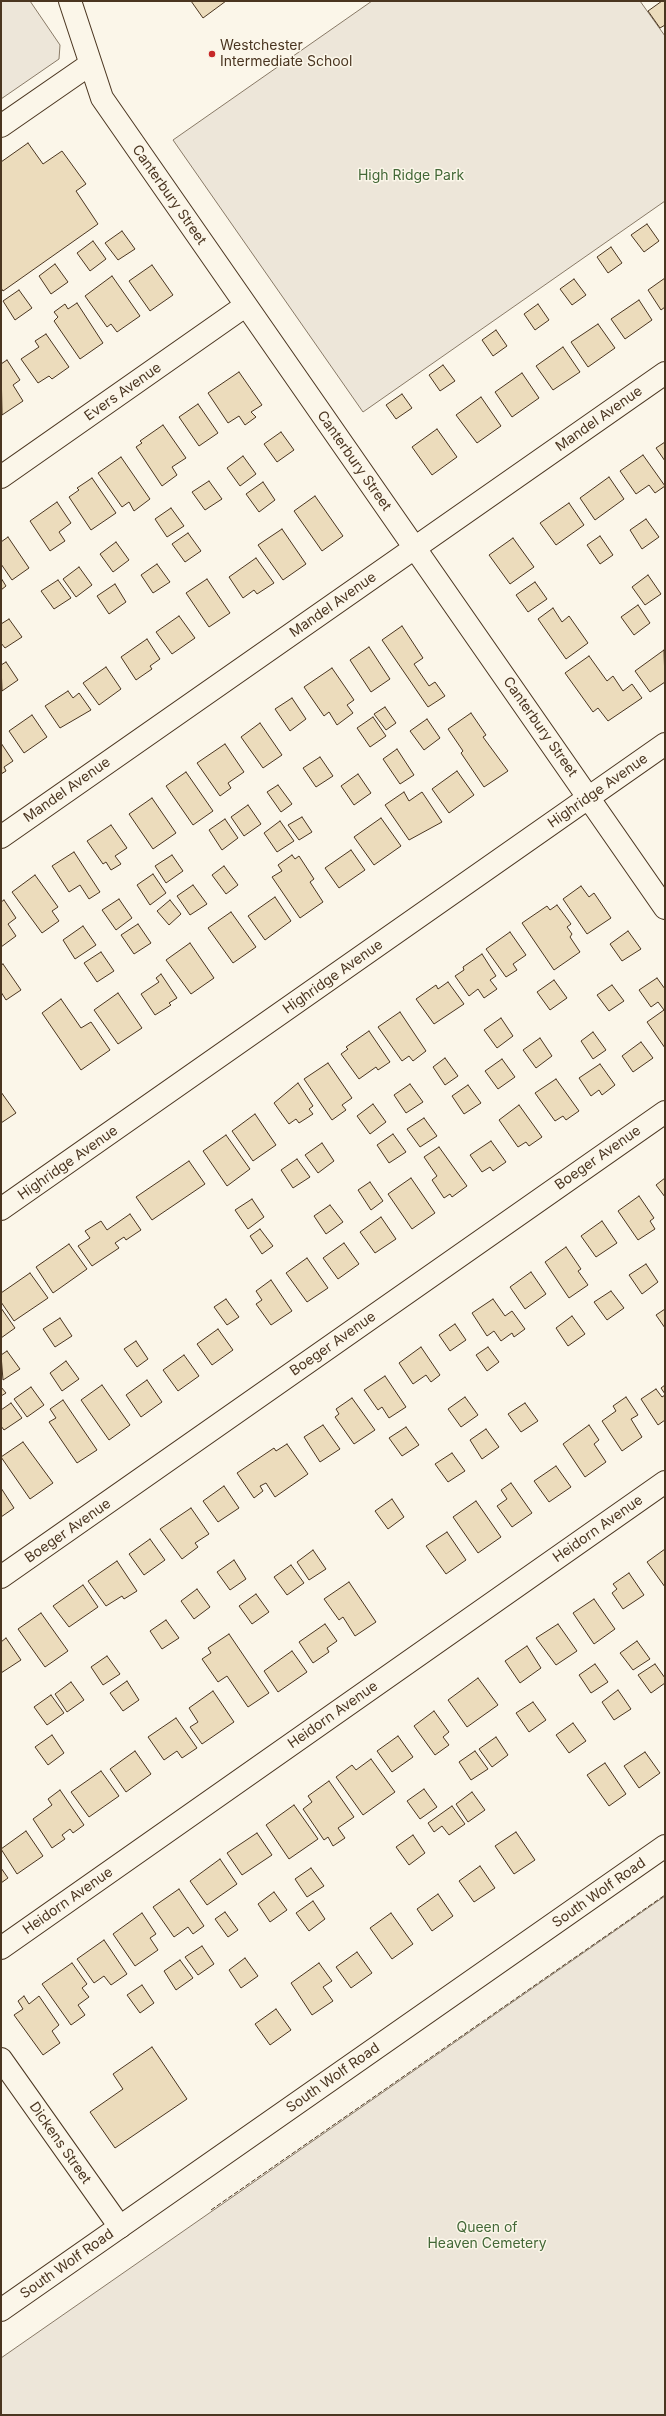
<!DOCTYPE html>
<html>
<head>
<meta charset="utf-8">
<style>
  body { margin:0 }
  #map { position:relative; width:666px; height:2416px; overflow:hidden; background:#fbf6e9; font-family:Inter,sans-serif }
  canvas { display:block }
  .frame { position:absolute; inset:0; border:2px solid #4a3520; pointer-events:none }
</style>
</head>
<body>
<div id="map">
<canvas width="666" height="2416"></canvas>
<div class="frame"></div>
</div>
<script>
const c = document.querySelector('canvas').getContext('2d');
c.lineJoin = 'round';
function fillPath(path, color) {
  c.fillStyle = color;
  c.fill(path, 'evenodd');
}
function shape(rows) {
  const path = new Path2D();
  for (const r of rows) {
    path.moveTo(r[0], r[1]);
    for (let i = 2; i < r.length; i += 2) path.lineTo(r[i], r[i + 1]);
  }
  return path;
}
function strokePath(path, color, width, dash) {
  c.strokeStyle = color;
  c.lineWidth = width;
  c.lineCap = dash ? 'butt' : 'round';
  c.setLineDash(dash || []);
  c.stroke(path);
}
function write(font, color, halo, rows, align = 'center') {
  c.font = font + ' Inter,sans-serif';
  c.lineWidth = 3;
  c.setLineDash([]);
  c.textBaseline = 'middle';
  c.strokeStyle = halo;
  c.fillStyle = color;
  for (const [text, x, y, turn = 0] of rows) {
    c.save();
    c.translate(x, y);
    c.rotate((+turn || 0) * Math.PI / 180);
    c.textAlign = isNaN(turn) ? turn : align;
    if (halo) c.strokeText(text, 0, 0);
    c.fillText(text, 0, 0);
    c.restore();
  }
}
const green = shape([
  [1,1,30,1,60,45,59,59,1,99,1,1],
  [372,1,640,1,665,36,665,201,363,412,173,140,372,1],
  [665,1896,665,2415,1,2415,1,2358,665,1896]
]);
fillPath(green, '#ede6d9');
strokePath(green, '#887966', 1);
const building = shape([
  [191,1,226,1,203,18,191,1],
  [662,1,665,1,665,25,660,28,648,11,662,1],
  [28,143,43,164,62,151,86,184,76,191,98,224,3,291,1,288,1,162,28,143],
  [647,224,659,241,644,252,631,235,647,224],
  [122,231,135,249,118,260,105,243,122,231],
  [93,241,106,259,90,271,77,253,93,241],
  [611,247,622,263,608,273,597,257,611,247],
  [55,264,68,282,51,294,39,276,55,264],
  [152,265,173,295,150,311,129,281,152,265],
  [112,276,140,316,117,332,111,324,107,327,85,296,112,276],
  [665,278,665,307,661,310,648,290,665,278],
  [574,279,586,295,572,305,560,289,574,279],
  [19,290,32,308,15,320,3,301,19,290],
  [639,300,652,320,625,339,611,319,639,300],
  [77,303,103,343,80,359,54,321,58,317,54,312,65,304,68,309,77,303],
  [538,304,549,320,535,330,524,314,538,304],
  [598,324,615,348,588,367,571,342,598,324],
  [496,330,507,346,493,356,482,340,496,330],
  [46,334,69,367,52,379,49,376,38,383,21,359,39,347,35,341,46,334],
  [563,347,580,372,553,390,536,366,563,347],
  [7,360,20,380,13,385,23,401,2,415,1,364,7,360],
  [443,365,455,381,440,391,429,375,443,365],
  [239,372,262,405,251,412,256,417,245,425,239,416,228,423,208,393,239,372],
  [522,373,539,398,512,417,495,392,522,373],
  [402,394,412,408,396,419,386,405,402,394],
  [481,397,501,426,477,443,456,415,481,397],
  [198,404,218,433,199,446,179,417,198,404],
  [163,425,186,458,172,467,177,475,162,486,136,447,142,443,140,441,163,425],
  [437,429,457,457,432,475,412,447,437,429],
  [281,432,294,450,277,462,264,444,281,432],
  [665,442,665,461,656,448,665,442],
  [643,455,665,486,655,493,649,485,636,494,620,471,643,455],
  [243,456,256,474,240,486,227,468,243,456],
  [121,457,150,499,134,511,129,502,122,507,98,473,121,457],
  [609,477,624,499,595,520,580,498,609,477],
  [92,478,116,513,91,530,69,497,79,490,77,488,92,478],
  [209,481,222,499,205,510,192,492,209,481],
  [263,482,275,500,259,512,246,494,263,482],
  [315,496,343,536,322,551,294,511,315,496],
  [57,502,71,523,59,532,65,541,50,551,30,521,57,502],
  [569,503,584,525,556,545,540,523,569,503],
  [171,508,184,526,167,537,155,519,171,508],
  [646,519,659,537,642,549,630,530,646,519],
  [282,529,306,564,283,580,258,545,282,529],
  [188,533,201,551,185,562,172,544,188,533],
  [600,536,613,555,600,564,587,545,600,536],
  [8,537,29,568,12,580,1,564,1,542,8,537],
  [513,538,534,567,510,584,489,555,513,538],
  [116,542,129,560,113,572,100,554,116,542],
  [256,558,274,583,257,594,254,590,243,598,229,577,256,558],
  [157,564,170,582,153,593,141,575,157,564],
  [79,567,92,585,76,597,63,579,79,567],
  [648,575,661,594,645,605,632,587,648,575],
  [1,578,6,586,1,590,1,578],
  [207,579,230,613,209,627,186,593,207,579],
  [58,580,71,598,54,609,41,591,58,580],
  [535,582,547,599,528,612,516,595,535,582],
  [115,584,126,602,109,614,97,596,115,584],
  [638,605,650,623,634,635,621,617,638,605],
  [553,608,562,622,569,616,588,643,566,659,538,619,553,608],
  [179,616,195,638,172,654,156,632,179,616],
  [9,619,22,637,5,648,1,643,1,624,9,619],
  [402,626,423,658,414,664,429,686,435,682,445,696,428,707,382,640,402,626],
  [147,639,160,659,150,666,152,669,136,680,121,657,147,639],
  [369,647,390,679,371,692,350,660,369,647],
  [664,650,665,682,650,692,635,671,664,650],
  [589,656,607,681,613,676,623,691,632,684,642,698,608,721,598,708,593,712,565,673,589,656],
  [6,662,18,680,2,691,1,665,6,662],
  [106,667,121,689,99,705,83,683,106,667],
  [332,668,354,700,347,705,353,713,337,725,329,712,324,716,304,687,332,668],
  [68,691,73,698,79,693,91,710,60,728,45,706,68,691],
  [292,698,306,719,290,731,275,709,292,698],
  [385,707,396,723,386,730,374,714,385,707],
  [471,713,486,735,483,737,508,771,484,787,461,753,463,751,448,729,471,713],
  [32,715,47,737,24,753,9,731,32,715],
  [373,717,386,736,370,747,357,728,373,717],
  [427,719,440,738,424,750,410,731,427,719],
  [260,723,282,755,263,768,241,737,260,723],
  [1,743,13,761,4,767,6,771,1,774,1,743],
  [225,744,244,772,228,783,231,788,220,796,197,763,225,744],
  [397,749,414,775,400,784,383,759,397,749],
  [320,757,333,776,316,787,303,768,320,757],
  [457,771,474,795,449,813,432,789,457,771],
  [186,772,213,811,193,825,166,786,186,772],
  [358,774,371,793,354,805,341,786,358,774],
  [278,785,292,804,281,812,267,792,278,785],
  [404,792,409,801,422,792,442,822,409,840,385,805,404,792],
  [152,798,176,833,153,849,129,814,152,798],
  [248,805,261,824,244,836,231,817,248,805],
  [302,817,312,832,299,840,288,825,302,817],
  [381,818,401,846,374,865,354,837,381,818],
  [225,819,238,838,222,850,209,830,225,819],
  [280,821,294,841,277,852,264,833,280,821],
  [111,825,127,848,115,856,121,864,111,870,106,862,103,864,87,841,111,825],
  [351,850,365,870,339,888,325,868,351,850],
  [74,852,100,892,89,899,80,885,69,892,52,866,74,852],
  [172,855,183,871,166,883,155,866,172,855],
  [292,855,295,859,299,856,314,879,310,882,323,902,300,918,272,877,282,871,278,865,292,855],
  [224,866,238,885,226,894,212,875,224,866],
  [153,874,166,893,150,905,137,885,153,874],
  [35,875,58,907,52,911,59,921,42,933,12,892,35,875],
  [193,885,207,904,190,915,177,896,193,885],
  [581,886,589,897,594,893,611,918,587,934,563,899,581,886],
  [275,897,291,921,265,940,248,916,275,897],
  [119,899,132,918,116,930,102,910,119,899],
  [4,900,16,918,8,924,16,936,1,947,1,902,4,900],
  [170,900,181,914,169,925,157,911,170,900],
  [557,905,571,924,567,927,572,934,570,937,580,952,554,970,522,923,547,906,550,910,557,905],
  [231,912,256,947,233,963,208,928,231,912],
  [138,924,151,943,134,954,121,935,138,924],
  [83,926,96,945,75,959,63,940,83,926],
  [628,931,641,949,622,961,610,944,628,931],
  [510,932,526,955,513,964,517,970,506,977,486,949,510,932],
  [190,943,214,978,191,994,166,960,190,943],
  [101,952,114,971,97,982,84,963,101,952],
  [482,954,496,976,490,980,497,989,484,998,478,989,469,996,455,976,464,970,463,967,482,954],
  [3,964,21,990,6,1000,1,992,1,965,3,964],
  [161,974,177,998,169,1003,171,1005,155,1015,141,994,159,982,156,978,161,974],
  [657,978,665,989,665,1048,647,1022,664,1010,658,1002,651,1007,639,990,657,978],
  [554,980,567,998,550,1010,537,992,554,980],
  [448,982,464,1004,434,1024,416,999,436,985,438,989,448,982],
  [612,985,624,1001,609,1011,597,995,612,985],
  [118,993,142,1028,118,1044,94,1010,118,993],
  [61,999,81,1028,91,1022,110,1050,81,1070,42,1013,61,999],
  [400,1012,426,1051,413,1061,409,1056,402,1061,378,1027,400,1012],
  [501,1018,513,1036,497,1048,484,1030,501,1018],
  [369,1031,390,1062,378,1070,376,1067,359,1079,341,1054,348,1049,346,1047,369,1031],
  [593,1032,606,1050,593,1059,581,1041,593,1032],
  [540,1038,552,1056,536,1068,523,1050,540,1038],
  [641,1042,653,1058,633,1072,622,1056,641,1042],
  [445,1058,458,1076,445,1085,433,1067,445,1058],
  [502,1059,515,1077,498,1089,485,1071,502,1059],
  [328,1063,352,1098,342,1105,346,1110,332,1120,304,1079,328,1063],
  [600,1064,615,1085,602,1095,599,1090,591,1096,579,1078,600,1064],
  [556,1079,579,1111,566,1120,563,1116,555,1121,535,1093,556,1079],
  [298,1083,313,1106,309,1109,313,1114,299,1123,296,1119,289,1124,274,1103,298,1083],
  [410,1084,423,1102,406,1113,394,1095,410,1084],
  [468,1085,481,1103,464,1114,452,1096,468,1085],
  [1,1092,16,1113,1,1123,1,1092],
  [373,1104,386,1122,370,1134,357,1116,373,1104],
  [519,1105,542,1137,529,1146,526,1142,518,1147,499,1120,519,1105],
  [255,1114,276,1145,253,1161,232,1131,255,1114],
  [424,1118,437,1136,420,1147,407,1129,424,1118],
  [393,1134,406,1152,389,1163,377,1145,393,1134],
  [226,1135,250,1169,227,1186,203,1151,226,1135],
  [491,1141,506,1162,493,1171,490,1167,482,1172,470,1155,491,1141],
  [322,1143,334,1161,318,1173,305,1155,322,1143],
  [439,1147,467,1186,452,1197,450,1194,444,1198,432,1180,437,1176,424,1157,439,1147],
  [297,1159,310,1177,293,1188,281,1170,297,1159],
  [189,1161,205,1184,152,1220,136,1197,189,1161],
  [411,1178,435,1213,412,1229,388,1194,411,1178],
  [665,1178,665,1197,656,1185,665,1178],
  [370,1182,383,1201,371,1210,358,1190,370,1182],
  [639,1196,654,1218,650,1221,655,1229,638,1240,618,1211,639,1196],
  [252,1199,264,1217,248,1229,235,1210,252,1199],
  [330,1205,343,1222,326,1234,314,1216,330,1205],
  [130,1214,141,1230,126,1240,124,1237,115,1243,119,1248,92,1266,78,1246,90,1238,85,1231,101,1221,107,1230,130,1214],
  [381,1217,396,1239,375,1253,360,1232,381,1217],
  [602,1221,617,1243,596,1257,581,1236,602,1221],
  [260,1229,273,1246,262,1254,250,1236,260,1229],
  [344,1243,359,1264,338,1279,323,1258,344,1243],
  [69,1244,87,1269,53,1293,36,1267,69,1244],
  [566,1247,581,1269,578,1271,588,1285,569,1298,545,1262,566,1247],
  [307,1258,328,1288,307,1302,286,1273,307,1258],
  [646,1264,658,1282,642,1294,629,1275,646,1264],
  [531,1272,546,1294,525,1309,510,1287,531,1272],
  [30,1273,48,1298,14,1321,1,1302,1,1293,30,1273],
  [271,1280,292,1311,271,1325,256,1304,262,1300,256,1291,271,1280],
  [611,1291,624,1308,607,1320,594,1302,611,1291],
  [226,1299,239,1317,227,1325,214,1307,226,1299],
  [493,1299,505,1316,512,1311,525,1329,514,1337,512,1333,501,1341,494,1331,487,1336,472,1313,493,1299],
  [1,1308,15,1328,1,1338,1,1308],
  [665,1309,665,1328,656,1315,665,1309],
  [572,1316,585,1334,568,1346,556,1328,572,1316],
  [60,1318,72,1336,55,1347,43,1329,60,1318],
  [455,1324,466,1340,450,1351,439,1335,455,1324],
  [218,1329,233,1350,212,1365,197,1344,218,1329],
  [136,1341,148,1359,137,1367,124,1349,136,1341],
  [421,1347,440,1375,431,1382,426,1375,413,1384,399,1363,421,1347],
  [488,1347,499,1362,487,1371,476,1355,488,1347],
  [7,1351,20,1369,3,1380,1,1355,7,1351],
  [184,1355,199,1376,178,1391,163,1370,184,1355],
  [66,1361,79,1379,62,1391,50,1373,66,1361],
  [385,1376,406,1407,389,1418,382,1407,378,1410,364,1390,385,1376],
  [147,1380,162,1402,141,1417,126,1395,147,1380],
  [102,1385,130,1425,109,1440,81,1400,102,1385],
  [665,1385,665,1394,661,1388,665,1385],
  [1,1387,6,1393,1,1396,1,1387],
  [31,1387,44,1405,27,1417,14,1399,31,1387],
  [656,1389,662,1397,665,1395,665,1420,658,1425,641,1399,656,1389],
  [465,1397,478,1415,461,1427,448,1409,465,1397],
  [626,1397,638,1415,631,1419,642,1437,622,1451,602,1421,616,1411,613,1406,626,1397],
  [352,1398,375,1430,354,1444,335,1417,339,1414,336,1409,352,1398],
  [63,1400,97,1450,77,1463,49,1422,56,1418,50,1409,63,1400],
  [11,1403,22,1418,4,1430,1,1426,1,1410,11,1403],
  [525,1403,538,1421,521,1432,508,1414,525,1403],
  [323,1425,340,1449,320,1462,304,1437,323,1425],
  [589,1425,599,1440,594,1444,606,1462,585,1477,563,1444,589,1425],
  [406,1427,419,1445,402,1456,389,1438,406,1427],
  [486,1429,499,1447,482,1459,470,1440,486,1429],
  [23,1442,53,1483,30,1499,1,1457,23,1442],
  [287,1444,308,1474,275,1497,266,1483,260,1486,263,1491,254,1498,237,1473,274,1448,276,1451,287,1444],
  [452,1453,465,1471,448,1482,435,1464,452,1453],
  [556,1466,571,1487,549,1502,534,1481,556,1466],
  [511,1483,532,1513,512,1527,497,1506,507,1499,501,1490,511,1483],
  [224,1486,239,1508,218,1522,203,1501,224,1486],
  [1,1488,14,1508,1,1517,1,1488],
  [392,1499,404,1517,388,1529,375,1511,392,1499],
  [476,1501,501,1537,478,1553,453,1517,476,1501],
  [191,1508,209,1534,195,1543,198,1547,182,1559,160,1529,191,1508],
  [447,1532,466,1560,446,1574,426,1546,447,1532],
  [150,1539,165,1560,144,1575,129,1554,150,1539],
  [665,1549,665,1587,647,1562,665,1549],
  [313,1550,326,1569,309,1580,297,1562,313,1550],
  [234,1560,246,1579,230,1590,217,1572,234,1560],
  [117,1561,137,1591,124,1599,122,1596,106,1606,88,1581,117,1561],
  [291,1565,304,1583,287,1595,274,1577,291,1565],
  [629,1573,644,1595,623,1609,612,1593,617,1589,613,1584,629,1573],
  [349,1582,376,1622,355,1636,343,1617,339,1620,324,1599,349,1582],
  [83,1585,98,1607,69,1627,53,1606,83,1585],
  [197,1589,210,1607,194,1619,181,1601,197,1589],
  [256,1594,269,1612,252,1624,239,1606,256,1594],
  [594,1599,615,1629,594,1644,573,1613,594,1599],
  [41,1613,68,1651,45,1667,18,1629,41,1613],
  [166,1620,179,1638,162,1649,150,1631,166,1620],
  [325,1624,337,1641,327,1648,329,1652,313,1663,299,1642,325,1624],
  [558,1624,577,1651,556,1665,536,1638,558,1624],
  [229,1634,269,1693,248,1707,227,1676,218,1682,202,1659,211,1653,208,1648,229,1634],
  [6,1638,21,1660,1,1673,1,1642,6,1638],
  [637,1641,650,1659,633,1670,620,1653,637,1641],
  [527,1646,541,1668,520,1683,505,1661,527,1646],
  [292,1651,307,1672,278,1692,264,1671,292,1651],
  [107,1656,120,1674,103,1685,91,1667,107,1656],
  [595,1664,608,1682,591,1693,579,1675,595,1664],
  [655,1664,665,1678,665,1683,651,1693,638,1675,655,1664],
  [478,1678,498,1705,467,1727,448,1700,478,1678],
  [127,1681,139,1700,123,1711,110,1693,127,1681],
  [71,1682,84,1700,67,1712,55,1694,71,1682],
  [618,1690,631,1709,614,1720,602,1702,618,1690],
  [213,1691,234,1722,202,1744,190,1727,198,1722,189,1708,213,1691],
  [51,1695,64,1713,47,1725,34,1707,51,1695],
  [533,1702,546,1720,529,1732,516,1713,533,1702],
  [434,1711,449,1732,443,1737,449,1745,435,1755,414,1726,434,1711],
  [176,1718,197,1748,182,1758,177,1751,164,1760,148,1737,176,1718],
  [573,1723,586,1741,569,1753,556,1735,573,1723],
  [52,1735,64,1753,48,1765,35,1747,52,1735],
  [398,1736,413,1757,392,1772,377,1751,398,1736],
  [496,1737,508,1755,492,1767,479,1749,496,1737],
  [135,1751,151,1774,126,1792,110,1769,135,1751],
  [475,1751,488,1769,471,1780,459,1762,475,1751],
  [645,1752,660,1773,639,1788,624,1766,645,1752],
  [371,1759,395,1792,363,1815,336,1777,352,1765,356,1770,371,1759],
  [605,1763,626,1794,609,1806,587,1775,605,1763],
  [101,1771,119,1796,89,1817,71,1792,101,1771],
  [329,1781,354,1817,338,1828,345,1838,333,1846,328,1837,324,1840,303,1809,312,1802,308,1796,329,1781],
  [424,1789,437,1807,420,1819,407,1801,424,1789],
  [60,1790,84,1825,73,1833,70,1829,62,1835,65,1839,52,1848,33,1819,52,1805,48,1799,60,1790],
  [472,1792,485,1810,468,1822,456,1804,472,1792],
  [294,1805,318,1839,289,1859,266,1825,294,1805],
  [452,1806,465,1824,449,1835,442,1826,434,1832,428,1823,452,1806],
  [26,1831,43,1856,17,1874,1,1849,26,1831],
  [516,1832,535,1860,514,1874,495,1846,516,1832],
  [257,1833,272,1855,242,1875,227,1853,257,1833],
  [413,1835,425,1853,409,1865,396,1847,413,1835],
  [220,1859,237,1884,207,1905,190,1881,220,1859],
  [480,1866,495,1888,474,1902,459,1881,480,1866],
  [1,1868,8,1878,1,1883,1,1868],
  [311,1868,324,1886,307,1897,295,1879,311,1868],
  [179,1889,204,1926,193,1934,188,1927,174,1937,153,1907,179,1889],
  [274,1892,287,1910,270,1922,258,1904,274,1892],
  [438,1894,453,1916,432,1931,417,1909,438,1894],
  [313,1901,325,1919,309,1931,296,1913,313,1901],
  [225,1912,238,1930,228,1937,215,1919,225,1912],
  [142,1913,156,1934,150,1938,158,1950,135,1966,113,1934,142,1913],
  [391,1913,413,1944,392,1959,370,1928,391,1913],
  [104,1940,127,1974,111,1985,104,1976,94,1983,77,1959,104,1940],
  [202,1946,214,1964,198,1975,185,1957,202,1946],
  [357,1952,372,1973,351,1988,336,1967,357,1952],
  [245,1958,258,1976,241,1988,229,1970,245,1958],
  [180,1960,193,1978,176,1990,164,1971,180,1960],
  [72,1963,87,1984,82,1988,89,1997,78,2005,85,2015,71,2025,42,1984,72,1963],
  [319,1963,332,1981,323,1987,333,2001,312,2015,291,1983,319,1963],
  [142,1985,154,2003,140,2013,127,1995,142,1985],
  [24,1996,29,2004,39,1996,59,2025,52,2031,60,2043,43,2055,14,2015,23,2009,18,2001,24,1996],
  [276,2009,291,2030,270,2045,255,2024,276,2009],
  [152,2047,187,2099,115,2148,90,2112,123,2089,113,2074,152,2047]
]);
fillPath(building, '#ecdcbc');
strokePath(building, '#4a3520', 1);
const minor = shape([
  [70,1,102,98,665,908],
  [1,126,89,65],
  [1,477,245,306],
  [1,837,665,373],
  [1,1209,665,744],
  [1,1577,665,1112],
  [1,1948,665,1482],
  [1,2059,120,2227]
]);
const major = shape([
  [1,2310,665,1846]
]);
strokePath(minor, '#4a3520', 24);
strokePath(major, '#4a3520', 24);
strokePath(minor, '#fbf6e9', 22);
strokePath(major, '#fbf6e9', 22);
strokePath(shape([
  [211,2210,665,1895]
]), '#4a3520', 1, [5, 2]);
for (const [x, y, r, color] of [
  [212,54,4,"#c62828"]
]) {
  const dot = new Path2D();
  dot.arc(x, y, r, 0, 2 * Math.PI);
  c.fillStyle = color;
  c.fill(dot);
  strokePath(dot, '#fbf6e9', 1.5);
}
write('14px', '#4a3520', '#fbf6e9', [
  ["Westchester",220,46],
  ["Intermediate School",220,62]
], 'left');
write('14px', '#436837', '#fbf6e9', [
  ["High Ridge Park",411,176],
  ["Queen of",487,2228],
  ["Heaven Cemetery",487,2244]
]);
write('14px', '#4a3520', '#fbf6e9', [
  ["Canterbury Street",169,195,55],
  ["Evers Avenue",123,392,-35],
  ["Mandel Avenue",599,419,-35],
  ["Canterbury Street",354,461,55],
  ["Mandel Avenue",333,605,-35],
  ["Canterbury Street",540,727,55],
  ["Mandel Avenue",67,790,-35],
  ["Highridge Avenue",598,791,-35],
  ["Highridge Avenue",333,977,-35],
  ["Boeger Avenue",598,1158,-35],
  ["Highridge Avenue",68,1163,-35],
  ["Boeger Avenue",333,1344,-35],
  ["Heidorn Avenue",598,1529,-35],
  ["Boeger Avenue",68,1531,-35],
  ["Heidorn Avenue",333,1715,-35],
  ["South Wolf Road",599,1893,-35],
  ["Heidorn Avenue",68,1901,-35],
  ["South Wolf Road",333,2078,-35],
  ["Dickens Street",60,2143,55],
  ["South Wolf Road",67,2264,-35]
]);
</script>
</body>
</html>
